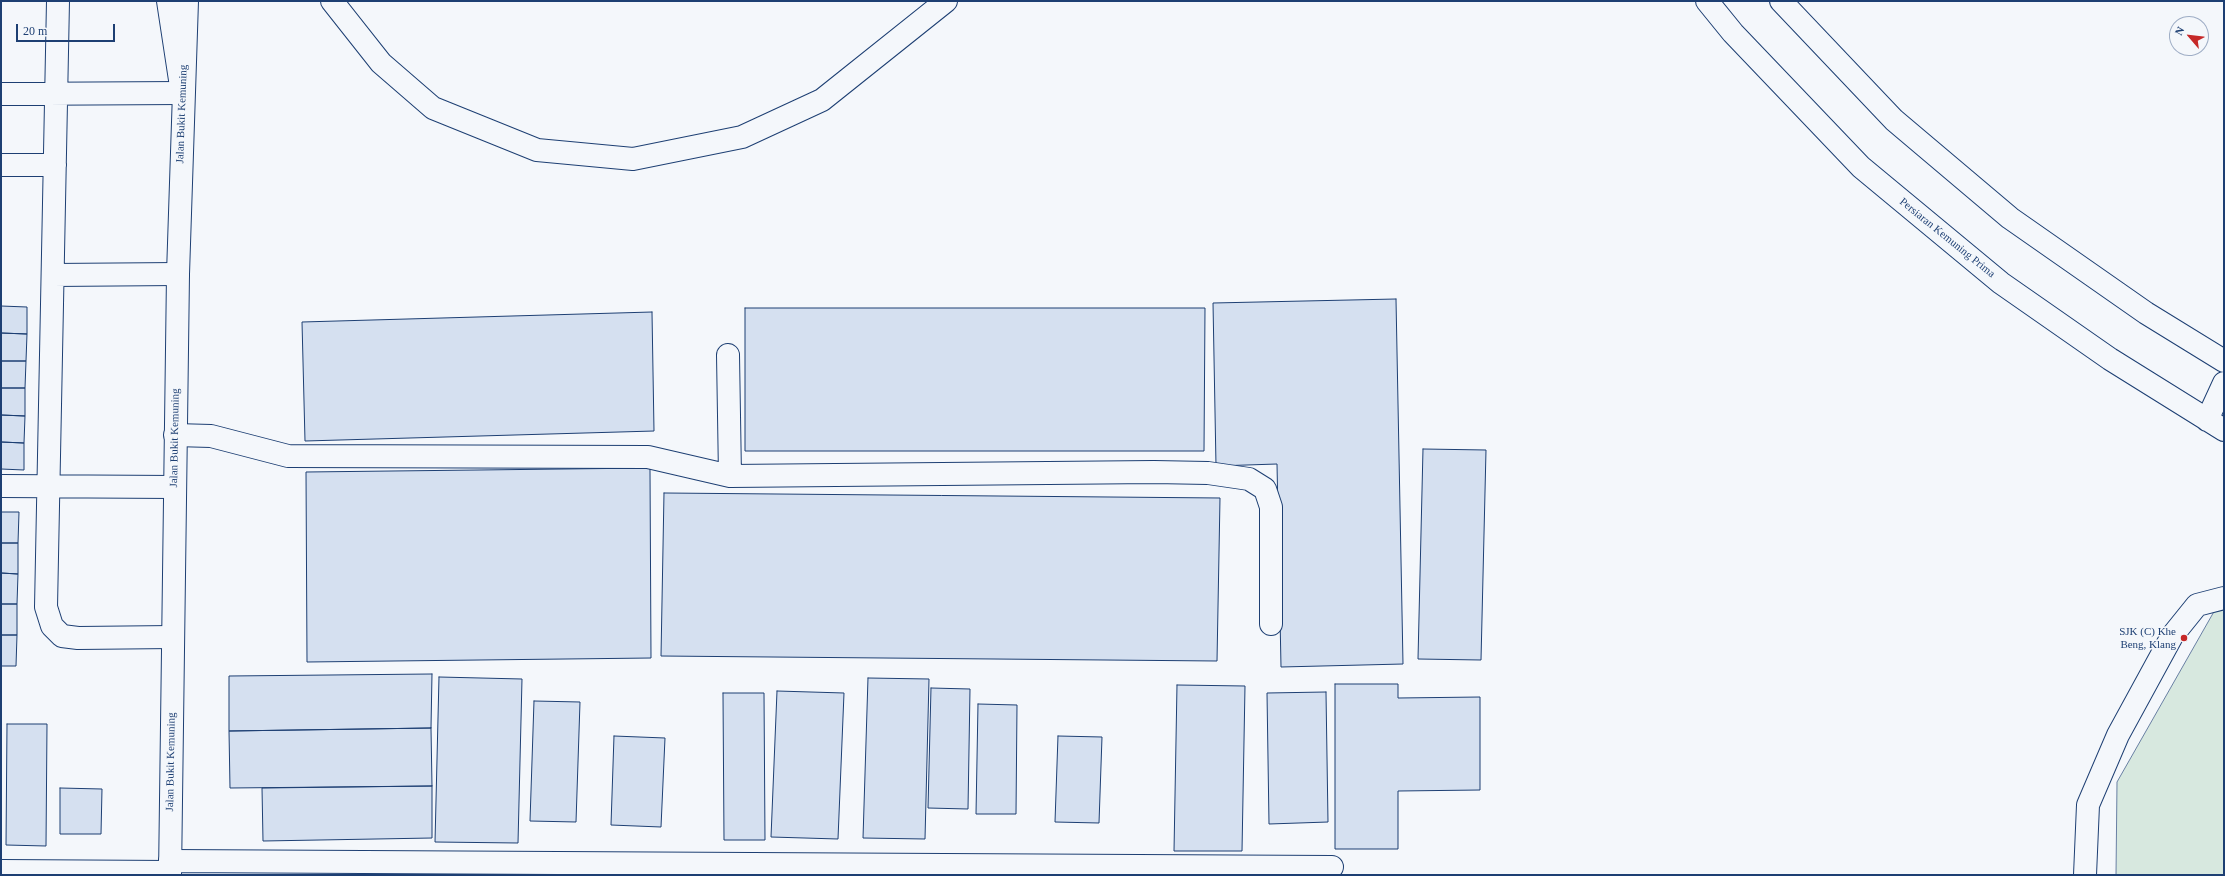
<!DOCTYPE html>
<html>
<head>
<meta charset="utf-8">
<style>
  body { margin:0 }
  #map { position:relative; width:2225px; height:876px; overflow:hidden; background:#f4f7fb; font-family:Georgia,serif }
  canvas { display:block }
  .frame { position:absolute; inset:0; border:2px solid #1d3f73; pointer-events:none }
  .north { position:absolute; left:2169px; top:16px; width:40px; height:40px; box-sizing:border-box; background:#f4f7fb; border:1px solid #9eadc5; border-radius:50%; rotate:298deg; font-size:11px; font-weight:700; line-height:16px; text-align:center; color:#1d3f73 }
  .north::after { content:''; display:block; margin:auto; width:14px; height:18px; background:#c62828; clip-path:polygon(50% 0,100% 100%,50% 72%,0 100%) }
  .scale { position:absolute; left:16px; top:24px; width:99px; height:18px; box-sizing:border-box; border:2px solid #1d3f73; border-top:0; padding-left:5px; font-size:12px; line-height:14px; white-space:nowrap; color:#1d3f73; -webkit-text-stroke:3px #f4f7fb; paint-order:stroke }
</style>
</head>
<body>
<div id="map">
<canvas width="2225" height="876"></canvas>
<div class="frame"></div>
<div class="north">N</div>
<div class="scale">20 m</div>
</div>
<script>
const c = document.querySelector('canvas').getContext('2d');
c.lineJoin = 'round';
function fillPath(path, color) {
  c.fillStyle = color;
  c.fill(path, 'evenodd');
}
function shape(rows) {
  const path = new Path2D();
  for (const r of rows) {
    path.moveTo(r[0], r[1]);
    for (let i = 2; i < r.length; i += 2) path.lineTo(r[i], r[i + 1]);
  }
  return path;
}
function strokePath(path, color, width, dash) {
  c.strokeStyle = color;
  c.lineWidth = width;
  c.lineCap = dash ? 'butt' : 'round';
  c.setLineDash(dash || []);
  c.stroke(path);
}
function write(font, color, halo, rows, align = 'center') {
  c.font = font + ' Georgia,serif';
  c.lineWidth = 3;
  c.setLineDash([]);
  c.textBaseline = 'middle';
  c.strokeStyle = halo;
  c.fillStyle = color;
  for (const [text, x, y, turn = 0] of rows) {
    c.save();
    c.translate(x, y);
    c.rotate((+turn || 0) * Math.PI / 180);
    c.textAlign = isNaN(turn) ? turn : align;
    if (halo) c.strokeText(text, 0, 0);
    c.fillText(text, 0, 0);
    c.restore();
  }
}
const green = shape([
  [2224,594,2224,875,2116,875,2117,782,2224,594]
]);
fillPath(green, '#d7e8df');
strokePath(green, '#687fa3', 1);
const building = shape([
  [1396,299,1403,664,1281,667,1277,464,1216,466,1213,303,1396,299],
  [1,306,27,307,27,334,1,333,1,306],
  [745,308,1205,308,1204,451,745,451,745,308],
  [652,312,654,431,305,441,302,322,652,312],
  [1,333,27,334,26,361,1,361,1,333],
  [1,361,26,361,25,388,1,388,1,361],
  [1,388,25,388,25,416,1,415,1,388],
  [1,415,25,416,24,443,1,442,1,415],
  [1,442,24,443,24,470,1,469,1,442],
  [1423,449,1486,450,1481,660,1418,659,1423,449],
  [650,468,651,658,307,662,306,472,650,468],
  [664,493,1220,498,1217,661,661,656,664,493],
  [1,512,19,512,18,543,1,543,1,512],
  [1,543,18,543,18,574,1,573,1,543],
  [1,573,18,574,17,604,1,604,1,573],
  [1,604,17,604,17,635,1,635,1,604],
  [1,635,17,635,16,666,1,666,1,635],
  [432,674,431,728,229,731,229,676,432,674],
  [439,677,522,679,518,843,435,842,439,677],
  [868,678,929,679,925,839,863,838,868,678],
  [1335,684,1398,684,1398,698,1480,697,1480,790,1398,791,1398,849,1335,849,1335,684],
  [1177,685,1245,686,1242,851,1174,851,1177,685],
  [931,688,970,689,968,809,928,808,931,688],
  [777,691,844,693,838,839,771,837,777,691],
  [1326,692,1328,822,1269,824,1267,693,1326,692],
  [723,693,764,693,765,840,724,840,723,693],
  [534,701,580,702,576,822,530,821,534,701],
  [978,704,1017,705,1016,814,976,814,978,704],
  [7,724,47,724,46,846,6,845,7,724],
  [431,728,432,786,230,788,229,731,431,728],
  [614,736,665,738,661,827,611,825,614,736],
  [1058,736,1102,737,1099,823,1055,822,1058,736],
  [432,786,432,838,263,841,262,788,432,786],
  [60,788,102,789,101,834,60,834,60,788],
  [403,874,403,875,273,875,403,874]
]);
fillPath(building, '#d5e0f0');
strokePath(building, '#1d3f73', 1);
const minor = shape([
  [58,1,46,607,52,626,62,636,78,638,173,637],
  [1707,1,1733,33,1861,167,2001,283,2110,359,2224,430],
  [1781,1,1894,120,2010,218,2146,313,2224,361],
  [1,94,182,93],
  [1,165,55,165],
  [53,275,178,274],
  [728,355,730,476],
  [2207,420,2224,383],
  [175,435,211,436,288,456,648,457,730,476,1154,472,1208,473,1249,479,1265,489,1271,507,1271,624],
  [1,486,175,487],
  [170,861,1332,867],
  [1,871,170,872],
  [2085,875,2088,805,2118,735,2172,636,2197,605,2224,598]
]);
const major = shape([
  [170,875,178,274,187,1]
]);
const highway = shape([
  [168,1,182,93],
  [332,1,381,63,433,108,537,150,633,159,742,137,822,100,946,1]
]);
strokePath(minor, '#1d3f73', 24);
strokePath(major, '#1d3f73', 24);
strokePath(highway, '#1d3f73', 24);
strokePath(minor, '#f4f7fb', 22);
strokePath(major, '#f4f7fb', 22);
strokePath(highway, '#f4f7fb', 22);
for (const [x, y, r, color] of [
  [2184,638,4,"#c62828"]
]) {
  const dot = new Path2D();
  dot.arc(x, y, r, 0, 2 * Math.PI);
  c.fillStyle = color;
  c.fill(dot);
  strokePath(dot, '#f4f7fb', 1.5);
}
write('11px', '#1d3f73', '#f4f7fb', [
  ["Jalan Bukit Kemuning",182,114,-88],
  ["Persiaran Kemuning Prima",1947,238,39],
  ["Jalan Bukit Kemuning",175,438,-89],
  ["Jalan Bukit Kemuning",171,762,-89]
]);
write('11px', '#1d3f73', '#f4f7fb', [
  ["SJK (C) Khe",2176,632],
  ["Beng, Klang",2176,645]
], 'right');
</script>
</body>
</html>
